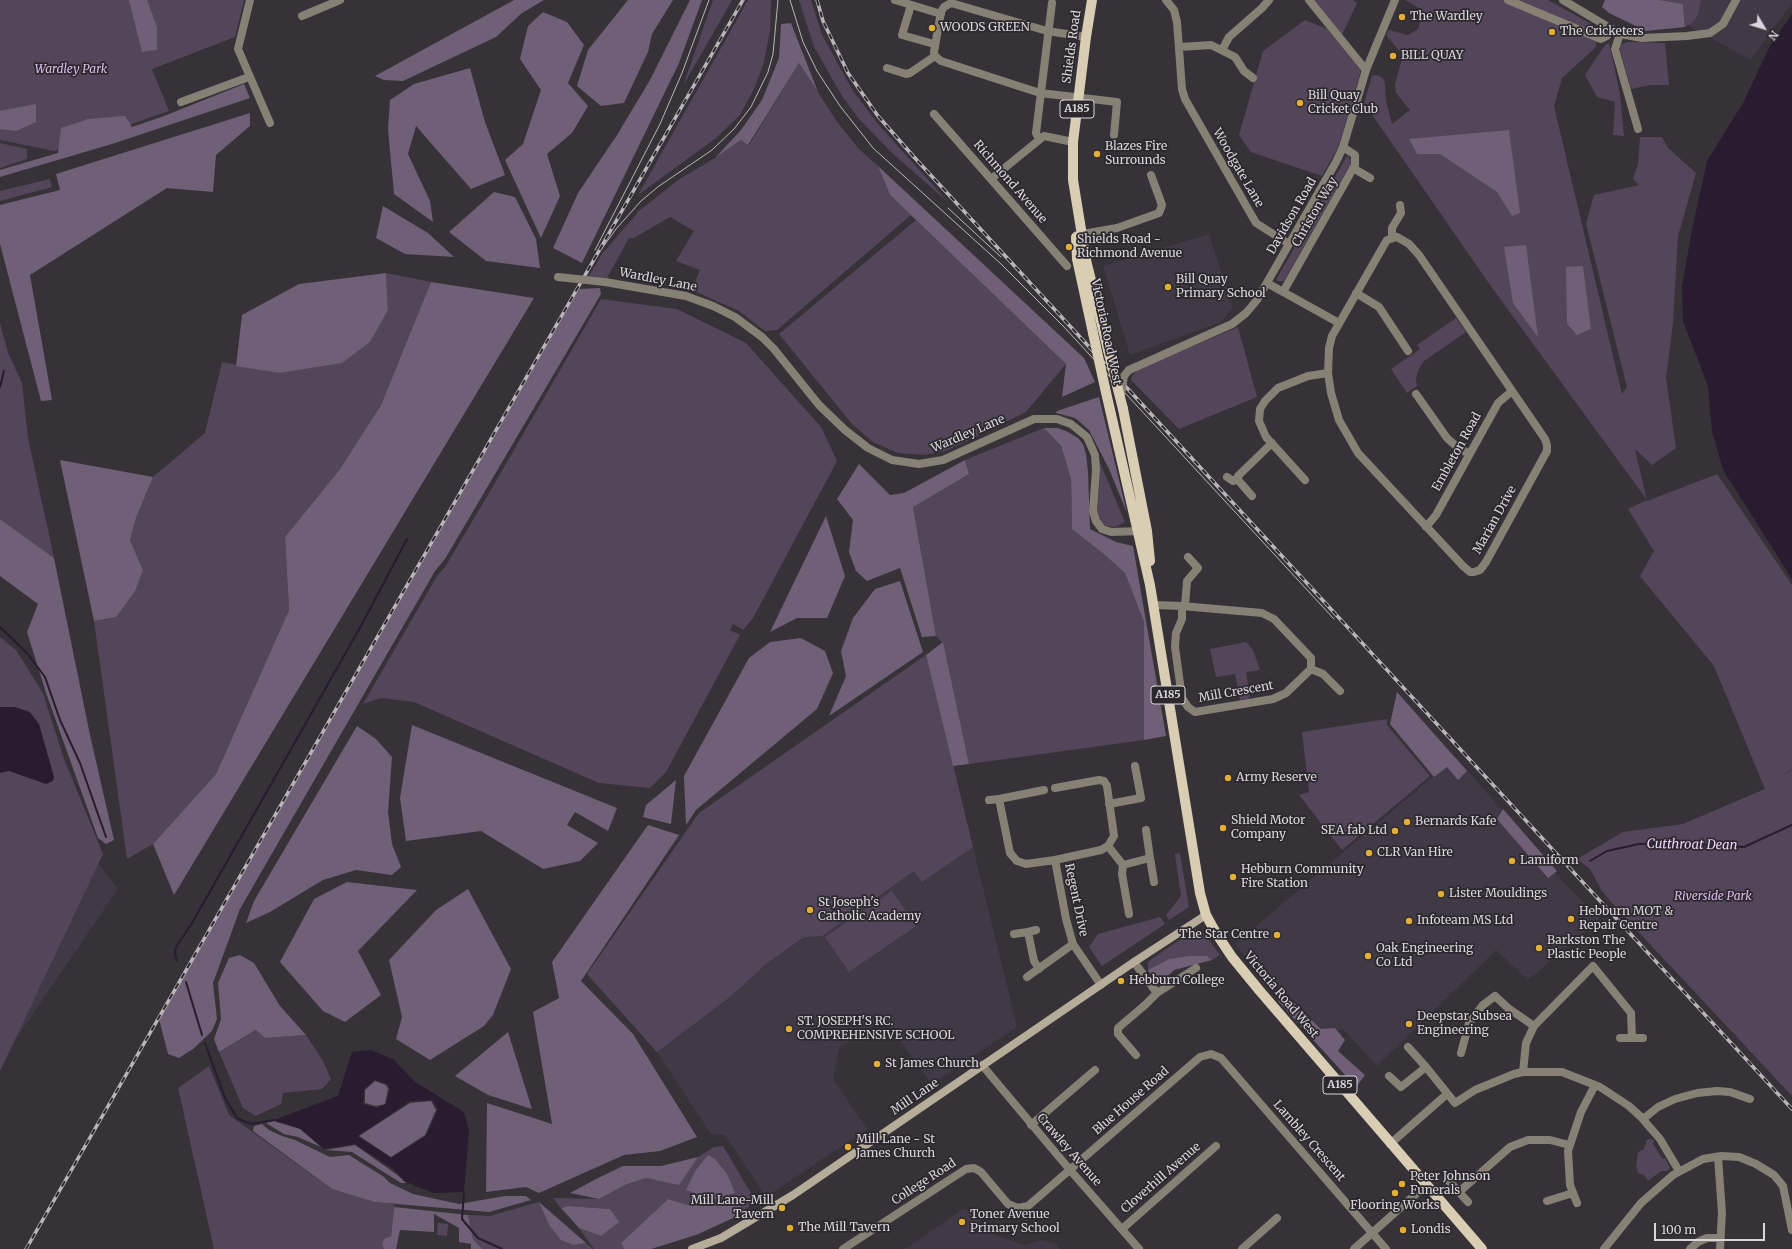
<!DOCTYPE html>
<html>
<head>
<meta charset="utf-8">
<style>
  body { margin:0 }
  #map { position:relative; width:1792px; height:1249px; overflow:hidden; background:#363238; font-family:Merriweather,serif }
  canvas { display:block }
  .north { position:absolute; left:1744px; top:8px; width:40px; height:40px; -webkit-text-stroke:3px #2c282e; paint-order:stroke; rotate:128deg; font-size:11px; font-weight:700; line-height:16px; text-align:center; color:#d9d7db }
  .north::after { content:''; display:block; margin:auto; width:14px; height:18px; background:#d9d7db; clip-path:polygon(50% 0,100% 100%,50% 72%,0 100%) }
  .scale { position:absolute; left:1654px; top:1223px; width:111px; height:18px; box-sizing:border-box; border:2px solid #d9d7db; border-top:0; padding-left:5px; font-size:12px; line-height:14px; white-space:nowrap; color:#d9d7db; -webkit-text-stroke:3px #2c282e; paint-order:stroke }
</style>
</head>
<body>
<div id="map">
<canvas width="1792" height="1249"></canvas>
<div class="north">N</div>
<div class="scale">100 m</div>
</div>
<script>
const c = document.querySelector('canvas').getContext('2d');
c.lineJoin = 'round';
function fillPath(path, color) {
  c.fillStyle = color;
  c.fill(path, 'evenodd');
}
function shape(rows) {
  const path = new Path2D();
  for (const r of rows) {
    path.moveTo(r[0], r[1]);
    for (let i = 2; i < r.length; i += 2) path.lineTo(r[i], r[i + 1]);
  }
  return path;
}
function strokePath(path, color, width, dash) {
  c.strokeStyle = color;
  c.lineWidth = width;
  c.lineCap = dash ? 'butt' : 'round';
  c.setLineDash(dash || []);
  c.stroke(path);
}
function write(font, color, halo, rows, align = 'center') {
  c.font = font + ' Merriweather,serif';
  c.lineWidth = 3.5;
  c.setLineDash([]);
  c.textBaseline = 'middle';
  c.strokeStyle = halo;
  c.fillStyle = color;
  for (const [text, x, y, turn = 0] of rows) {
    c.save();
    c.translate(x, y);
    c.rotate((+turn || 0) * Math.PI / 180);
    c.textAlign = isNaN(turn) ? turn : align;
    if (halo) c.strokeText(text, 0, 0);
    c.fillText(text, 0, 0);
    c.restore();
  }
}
fillPath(shape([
  [1682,0,1792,0,1792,3,1751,60,1690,27,1685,2],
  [1209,234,1233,308,1221,322,1130,355,1103,266],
  [926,655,1017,1027,932,1084,884,1019,839,1049,833,1079,867,1129,766,1197,725,1135,711,1134,657,1052,587,974,699,813],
  [1456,757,1568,887,1600,918,1528,980,1496,950,1377,1066,1343,1029,1327,1035,1283,989,1276,994,1235,944],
  [0,782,50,800,118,889,0,1062],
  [963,1209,972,1212,988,1232,1024,1245,1042,1240,1057,1244,1059,1249,905,1249]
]), '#413945');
fillPath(shape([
  [0,0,244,0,235,37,152,69,169,111,54,151,0,140],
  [713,0,732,0,683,86],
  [748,0,771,0,770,31,764,62,755,87,740,115,716,138,638,195],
  [799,0,811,0,822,35,853,91,878,124,949,203,891,152,859,119,842,96,814,47],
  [1313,0,1353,0,1357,3,1342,35],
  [1405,0,1548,0,1600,29,1595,48,1562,78,1554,106,1622,394,1627,387,1586,224,1594,195,1639,185,1633,179,1638,164,1640,137,1662,137,1668,148,1696,173,1678,236,1673,322,1666,378,1676,448,1652,465,1635,449,1647,501,1717,474,1792,585,1792,769,1782,776,1792,770,1792,1096,1617,909,1602,891,1590,869,1577,859,1623,832,1683,824,1765,789,1714,666,1640,576,1654,551,1628,509,1647,500,1490,285,1364,103,1372,76,1377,75,1383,78,1385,84,1386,101,1392,124,1410,110,1396,93,1395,84,1403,55,1386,35,1389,30,1408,35,1418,29,1422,15,1419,8],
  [1660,0,1701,0,1698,15,1692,23,1685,27,1683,4],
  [1305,20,1327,29,1361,70,1339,145,1322,176,1251,152,1239,135,1263,51],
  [1628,42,1665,43,1669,85,1651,85,1631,89,1620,51,1620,45],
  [1609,43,1620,94,1624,136,1613,135,1615,102,1597,97,1585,75,1605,45],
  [799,63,838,123,858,148,878,166,890,195,911,215,777,330,765,331,739,311,692,290,700,270,676,261,694,231,670,217,634,238,629,238,607,278,589,276,602,254,639,211,678,180,715,158,741,140,749,145],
  [0,143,27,149,27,159,0,168],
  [1347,156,1351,160,1350,165,1284,281,1277,281,1277,278],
  [50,179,52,187,0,201,0,191],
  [916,220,1066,364,1026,412,948,450,925,455,898,453,873,442,852,424,779,334],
  [386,273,431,282,381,405,340,469,285,537,289,610,216,774,153,844,127,859,94,621,116,617,143,570,130,540,136,518,153,477,205,433,222,362,279,373,388,310],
  [601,299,677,309,746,343,821,427,837,461,753,618,743,630,733,624,730,630,740,635,666,772,650,788,599,783,414,702,381,698,363,704,437,576,445,567,492,488],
  [1456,318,1466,332,1424,361,1418,370,1416,379,1417,386,1407,393,1391,369,1420,349,1417,345],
  [0,323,8,353,22,383,28,438,54,558,0,519],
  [1238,327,1257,397,1179,429,1131,380,1132,376,1137,370],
  [1044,428,1061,446,1071,479,1072,529,1106,556,1125,573,1144,622,1150,681,1144,740,969,764,943,643,936,636,913,506,969,474,965,460],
  [1098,458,1125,522,1115,527,1106,526,1101,522,1097,514,1100,473],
  [0,637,16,650,43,693,64,759,103,854,0,1071],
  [1246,642,1253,650,1260,670,1246,672,1250,698,1240,700,1235,674,1216,677,1210,649],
  [926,655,973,847,922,882,914,871,822,936,804,937,766,964,731,996,657,1052,587,974,699,813],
  [1387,719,1387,725,1430,776,1342,850,1299,795,1309,792,1302,732],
  [1180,853,1189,907,1169,920,1166,915,1181,896,1175,854],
  [892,891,916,926,849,972,825,937],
  [1160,917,1165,924,1102,966,1089,947,1098,934],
  [1196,929,1195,934,1199,936,1203,932,1220,955,1212,960,1207,956,1169,959,1148,970,1148,962,1153,958],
  [257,1030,265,1038,306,1035,323,1061,331,1079,322,1089,283,1093,281,1104,256,1116,243,1108,219,1052],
  [209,1066,229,1115,332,1189,374,1202,394,1204,391,1236,382,1244,384,1249,214,1249,178,1088],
  [1649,1139,1654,1140,1653,1144,1662,1158,1666,1159,1670,1168,1667,1171,1661,1171,1648,1181,1644,1175,1638,1173,1636,1166,1638,1152,1643,1150,1646,1144,1646,1141],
  [723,1146,755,1200,740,1215,741,1206,688,1205,668,1199,621,1243,624,1249,594,1249,579,1228,601,1236,610,1209,568,1206,561,1208,553,1198,599,1199,625,1185,646,1178,679,1184,698,1157,714,1147],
  [539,1202,549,1225,574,1245,586,1243,593,1249,482,1249,473,1239,468,1215,490,1216],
  [438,1223,448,1224,447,1236,437,1235]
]), '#53465a');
fillPath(shape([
  [129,0,147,0,157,27,157,50,142,52],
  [514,0,544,0,522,13,496,37,403,81,384,80,375,76],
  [628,0,673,0,652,34,648,52,624,103,601,106,577,86,588,50],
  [690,0,702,0,679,63,582,263,553,248,578,193,617,135,650,80],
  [1605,0,1660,0,1683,4,1685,27,1646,31,1609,13,1602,7],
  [543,12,567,22,584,45,568,83,588,106,572,133,547,154,560,196,541,238,505,160,523,144,541,90,520,59,528,26],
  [791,23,818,92,799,63,748,145,741,140,715,158,741,130,762,100,779,58,781,24],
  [470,68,485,122,505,175,471,189,416,126,408,154,430,201,433,222,394,194,388,129,390,100,414,84],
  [244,84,250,98,112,144,0,177,0,170,58,153,61,128,88,119,125,116,132,127,164,116],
  [36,104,36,122,16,131,0,129,0,111],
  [250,113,250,126,216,155,213,192,167,188,30,275,52,400,41,401,0,244,0,205,60,190,56,174],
  [1509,130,1520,213,1512,216,1497,192,1440,154,1417,154,1409,139],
  [878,166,1084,358,1095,382,1062,397,1066,364,890,195],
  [494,192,515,197,536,239,540,268,486,261,449,232],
  [383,206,428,233,454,257,405,254,376,238],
  [1526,245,1538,337,1513,303,1504,247],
  [1583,266,1591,329,1577,335,1567,324,1566,267],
  [386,273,388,310,370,342,342,363,279,373,236,366,242,315,299,284],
  [431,282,534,298,174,895,153,844,216,774,289,610,285,537,340,469,381,405],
  [600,288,601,294,445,559,435,571,240,909,213,983,217,1019,212,1031,193,1049,179,1058,168,1054,159,1019,579,289],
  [1099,397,1127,513,1109,469,1089,430,1075,418,1056,413,1057,411],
  [1044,428,1058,428,1068,432,1078,438,1083,444,1086,454,1088,472,1090,529,1116,542,1133,546,1166,736,1144,740,1144,622,1125,573,1106,556,1072,529,1071,479,1061,446],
  [60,460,153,477,136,518,130,540,143,570,135,591,116,617,94,621],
  [965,460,969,474,913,507,936,636,922,637,900,568,867,581,856,571,849,552,853,520,837,499,859,464,890,495,904,493],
  [826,516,845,576,827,618,797,618,770,632],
  [0,519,54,558,90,735,114,840,106,844,98,838,46,693,27,632,38,604,0,576],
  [900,581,923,652,829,716,846,676,841,651,853,618,875,589],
  [801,638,825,651,833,673,817,709,696,810,686,825,684,776,749,658,770,642],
  [943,642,969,764,953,766,926,655],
  [1397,692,1467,771,1458,780,1447,767,1434,777,1390,724],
  [412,725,617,808,608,831,575,812,567,825,598,843,580,861,543,869,481,831,406,841,400,798],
  [357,726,376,739,392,757,388,812,392,844,401,867,392,875,356,870,323,880,270,912,246,923,254,901],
  [676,780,671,824,643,817,646,805],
  [1503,809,1557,871,1548,878,1497,819],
  [648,825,679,835,581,981,633,1034,697,1137,660,1151,624,1155,539,1193,526,1187,486,1192,487,1103,552,1124,533,1012,559,998,552,962],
  [347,882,417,890,358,951,381,995,345,1022,323,1011,280,962,314,899],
  [468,889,511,969,493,1015,484,1026,430,1060,396,1039,402,1017,389,960,436,910],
  [240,955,254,963,280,1006,306,1035,265,1038,256,1030,219,1052,214,1039,221,1019,218,983,229,958],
  [1190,956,1207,956,1212,960,1174,970,1168,976,1165,984,1160,985,1153,979,1148,970,1169,959],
  [1287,996,1321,1029,1335,1028,1345,1040,1338,1051,1365,1075,1356,1087,1278,1001],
  [508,1032,532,1109,488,1095,455,1076],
  [375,1081,386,1085,388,1089,385,1104,376,1106,365,1103,365,1090],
  [431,1101,436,1110,425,1135,391,1157,359,1136,410,1103],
  [273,1121,300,1129,321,1147,298,1137,284,1134,266,1123],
  [262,1124,269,1130,282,1136,295,1140,330,1157,349,1155,384,1177,390,1183,413,1194,459,1204,505,1196,526,1196,531,1200,489,1212,374,1202,332,1189,253,1131,254,1126],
  [355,1145,396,1174,406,1183,401,1183,352,1152,326,1150],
  [708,1155,715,1159,727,1174,735,1193,712,1199,686,1190,696,1170],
  [698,1157,679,1185,646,1178,625,1185,599,1199,570,1193,596,1179,623,1166,661,1166],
  [668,1199,688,1205,741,1206,740,1215,696,1235,651,1249,624,1249,621,1243],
  [539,1202,586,1243,574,1245,561,1240,549,1225],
  [568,1206,610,1209,619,1222,601,1236,579,1228,561,1208],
  [394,1207,468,1215,473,1239,482,1249,471,1249,471,1244,459,1242,459,1228,434,1214,434,1232,400,1230,396,1249,384,1249,382,1244,384,1239,391,1236]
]), '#6f5f77');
fillPath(shape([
  [1792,14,1792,579,1723,470,1712,431,1708,386,1683,321,1682,286,1692,230,1707,161,1743,103,1771,44],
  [0,707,15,707,30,712,39,724,54,777,53,781,46,784,9,771,0,773],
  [371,1050,393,1059,415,1082,464,1112,469,1130,464,1192,433,1193,406,1182,393,1169,355,1144,324,1149,301,1129,274,1120,338,1096,352,1052],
  [375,1080,387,1084,390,1089,386,1104,377,1108,363,1104,364,1089],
  [432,1100,438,1109,426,1136,391,1158,358,1136,410,1101]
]), '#291b30');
strokePath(shape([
  [0,387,4,371],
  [0,627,27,653,45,677,60,720,80,763,106,837],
  [1590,861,1607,851,1639,844,1669,843,1744,847,1792,825],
  [177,961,175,953,176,947,192,923,361,626,407,539],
  [186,982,202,1035],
  [205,1043,225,1098,237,1118,251,1124,274,1120],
  [464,1192,462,1219,478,1238,502,1249]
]), '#291b30', 2);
strokePath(shape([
  [250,0,238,49,270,123],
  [895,0,941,14],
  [1166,0,1174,10,1177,22,1182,89,1185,99,1256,223,1289,244],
  [1309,0,1366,70],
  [1508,0,1601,39,1607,36,1610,28],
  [1563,0,1620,34,1642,38,1687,36,1710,33,1723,24,1736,0],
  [911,5,902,35,934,44],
  [302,16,340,0],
  [1620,34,1615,49,1638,129],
  [1086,37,1047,31,951,3,944,7,941,12,934,52,935,56,941,61,1040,93,1117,102,1114,135],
  [1179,47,1211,45,1235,57,1244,71,1253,78],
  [1222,50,1229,37,1262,8,1269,0],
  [887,68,906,74,910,73,935,56],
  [181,102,249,77],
  [934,114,1067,266],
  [1039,139,1036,133,1052,3],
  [1353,168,1370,178],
  [991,179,1044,136,1073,142],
  [1077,235,1117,228,1159,213,1162,205,1151,175],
  [1397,237,1409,244,1419,255,1545,439,1547,445,1547,451,1486,562,1480,570,1474,572,1470,572,1463,566,1358,453,1339,420,1331,393,1328,373,1329,348,1332,336,1384,245,1387,240,1397,237],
  [1392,238,1392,228,1401,213,1400,205],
  [605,282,686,296,713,306,735,317,762,337,774,349,819,405,845,430,868,448,892,460,919,464,943,460,1034,419,1057,419,1071,424,1087,437,1095,455,1096,470,1093,511,1096,521,1102,529,1111,532,1142,531],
  [1267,283,1339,323],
  [1283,292,1355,165,1355,155,1343,147],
  [1356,293,1379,307,1408,351],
  [1129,370,1232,324,1246,313,1257,300,1336,162,1343,147,1366,70,1395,0],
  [1416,394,1447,438,1456,446,1469,454],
  [1227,477,1233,481,1238,478],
  [1305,480,1266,437,1259,421,1260,409,1265,401,1278,388,1308,376,1328,373],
  [1252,496,1238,480,1238,476,1272,443],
  [1426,527,1436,515,1498,403,1512,391],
  [1154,605,1182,606,1262,613,1274,619,1311,658,1311,669,1286,693,1273,699,1195,712,1188,707,1182,698,1175,647,1176,633,1182,619,1182,606],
  [1185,606,1187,581,1198,568,1188,557],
  [1311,669,1323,674,1340,691],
  [1055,788,1099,780,1104,781,1107,786,1114,836,1108,846,1101,850,1055,860],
  [999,799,1044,790],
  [989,800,999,799,1010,853,1017,861,1026,864,1055,860,1066,919,1073,944,1101,985],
  [1109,804,1141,798,1135,766],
  [1146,830,1150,858],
  [1108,846,1123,865,1122,874,1129,914],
  [1123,865,1150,858,1154,882],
  [1028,932,1036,930],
  [1014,934,1028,932,1034,961,1039,969],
  [1134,962,1157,993],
  [1027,977,1073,944],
  [1620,1038,1643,1038],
  [1408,1047,1426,1067],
  [1461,1053,1469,1023,1483,1005,1495,996,1508,1008,1534,1026],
  [1136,1055,1118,1034,1118,1028,1145,1005,1157,993,1196,968],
  [982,1065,1070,1170,1139,1249],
  [1523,1072,1526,1043,1534,1026,1593,966,1631,1013,1632,1037],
  [1389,1076,1401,1087,1426,1067,1455,1103,1475,1090,1514,1074,1523,1072,1562,1072,1600,1087,1629,1106,1641,1117,1660,1139,1679,1171],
  [1643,1119,1658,1107,1675,1099,1697,1093,1717,1091,1730,1092,1750,1099],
  [1031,1125,1095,1070],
  [1390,1144,1447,1094],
  [1718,1157,1722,1213,1720,1249],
  [1447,1179,1468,1202],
  [1459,1192,1510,1147,1528,1140,1550,1140,1569,1145],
  [1547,1201,1573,1193],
  [1577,1203,1570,1185,1568,1151,1581,1112,1595,1085],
  [1122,1229,1216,1146],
  [843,1249,966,1169,974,1168,981,1172,1008,1204,1018,1208,1028,1206,1200,1057,1211,1054,1221,1058,1386,1249],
  [1242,1249,1277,1218],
  [1354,1249,1426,1185],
  [1604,1249,1641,1203,1673,1175,1703,1159,1721,1156,1739,1157,1756,1164,1774,1175,1783,1186,1792,1230],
  [1690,1249,1698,1242,1707,1238,1720,1238]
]), '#868075', 8);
strokePath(shape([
  [692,1249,721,1238,793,1195,1134,962,1206,915]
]), '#b5ac99', 8);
strokePath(shape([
  [1092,0,1086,37,1073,142,1073,180,1086,260,1108,350],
  [1076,237,1077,259,1093,333],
  [1105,388,1150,585,1200,893,1206,915,1216,933,1232,957,1259,990,1482,1249],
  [1123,409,1147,531,1150,561]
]), '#d9cdb4', 10);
strokePath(shape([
  [790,0,803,42,817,71,840,106,873,148,1001,264,1064,327,1334,619],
  [948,208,1001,257],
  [595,250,660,124,682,73,709,0],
  [593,261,616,229,641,201,659,186,712,150,734,129,751,107,768,72,773,54,778,0]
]), '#b9b6bb', 1);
const rail = shape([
  [817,0,823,21,848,73,878,116,914,157,1792,1109],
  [26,1249,743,0]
]);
strokePath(rail, '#b9b6bb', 3.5);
strokePath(rail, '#2c282e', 2, [6]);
strokePath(shape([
  [558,277,605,282],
  [1121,395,1124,376,1129,370]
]), '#868075', 8);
strokePath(shape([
  [1093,333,1105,388],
  [1108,350,1123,409]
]), '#d9cdb4', 10);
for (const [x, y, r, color] of [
  [1402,17,4,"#e2ae34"],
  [932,28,4,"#e2ae34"],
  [1552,32,4,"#e2ae34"],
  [1393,56,4,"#e2ae34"],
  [1300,103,4,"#e2ae34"],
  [1097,154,4,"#e2ae34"],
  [1069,247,4,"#e2ae34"],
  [1168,287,4,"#e2ae34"],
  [1228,778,4,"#e2ae34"],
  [1407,822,4,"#e2ae34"],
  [1223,828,4,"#e2ae34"],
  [1395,831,4,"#e2ae34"],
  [1369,853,4,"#e2ae34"],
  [1512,861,4,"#e2ae34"],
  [1233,877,4,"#e2ae34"],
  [1441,894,4,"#e2ae34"],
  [810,910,4,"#e2ae34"],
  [1571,919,4,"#e2ae34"],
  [1409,921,4,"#e2ae34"],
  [1277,935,4,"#e2ae34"],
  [1539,948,4,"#e2ae34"],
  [1368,956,4,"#e2ae34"],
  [1121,981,4,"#e2ae34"],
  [1409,1024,4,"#e2ae34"],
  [789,1029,4,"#e2ae34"],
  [877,1064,4,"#e2ae34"],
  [848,1147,4,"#e2ae34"],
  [1402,1184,4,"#e2ae34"],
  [1395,1193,4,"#e2ae34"],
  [782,1208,4,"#e2ae34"],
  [962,1222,4,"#e2ae34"],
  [790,1228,4,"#e2ae34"],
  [1403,1230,4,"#e2ae34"]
]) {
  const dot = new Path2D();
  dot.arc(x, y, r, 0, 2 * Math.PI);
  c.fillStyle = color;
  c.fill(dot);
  strokePath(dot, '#2c282e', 1.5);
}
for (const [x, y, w] of [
  [1077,109,34],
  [1168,695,34],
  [1340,1085,34]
]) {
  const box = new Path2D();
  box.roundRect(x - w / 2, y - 9, w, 18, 3);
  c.fillStyle = '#2c282e';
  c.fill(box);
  strokePath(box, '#d9d7db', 1);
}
write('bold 11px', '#d9d7db', null, [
  ["A185",1077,109],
  ["A185",1168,695],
  ["A185",1340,1085]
]);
write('12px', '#d9d7db', '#2c282e', [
  ["The Wardley",1410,17],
  ["WOODS GREEN",940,28],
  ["The Cricketers",1560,32],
  ["BILL QUAY",1401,56],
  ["Bill Quay",1308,96],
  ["Cricket Club",1308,110],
  ["Blazes Fire",1105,147],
  ["Surrounds",1105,161],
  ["Shields Road -",1077,240],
  ["Richmond Avenue",1077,254],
  ["Bill Quay",1176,280],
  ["Primary School",1176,294],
  ["Army Reserve",1236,778],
  ["Shield Motor",1231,821],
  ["Company",1231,835],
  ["Bernards Kafe",1415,822],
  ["SEA fab Ltd",1387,831,"right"],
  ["CLR Van Hire",1377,853],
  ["Lamiform",1520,861],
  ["Hebburn Community",1241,870],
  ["Fire Station",1241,884],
  ["Lister Mouldings",1449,894],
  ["St Joseph's",818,903],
  ["Catholic Academy",818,917],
  ["Hebburn MOT &",1579,912],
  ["Repair Centre",1579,926],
  ["Infoteam MS Ltd",1417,921],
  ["The Star Centre",1269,935,"right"],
  ["Barkston The",1547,941],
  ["Plastic People",1547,955],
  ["Oak Engineering",1376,949],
  ["Co Ltd",1376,963],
  ["Hebburn College",1129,981],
  ["Deepstar Subsea",1417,1017],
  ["Engineering",1417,1031],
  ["ST. JOSEPH'S RC.",797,1022],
  ["COMPREHENSIVE SCHOOL",797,1036],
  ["St James Church",885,1064],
  ["Mill Lane - St",856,1140],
  ["James Church",856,1154],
  ["Peter Johnson",1410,1177],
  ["Funerals",1410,1191],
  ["Mill Lane-Mill",774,1201,"right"],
  ["Tavern",774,1215,"right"],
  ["Flooring Works",1395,1206,"center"],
  ["Toner Avenue",970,1215],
  ["Primary School",970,1229],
  ["The Mill Tavern",798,1228],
  ["Londis",1411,1230]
], 'left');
write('12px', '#d9d7db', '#2c282e', [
  ["Shields Road",1072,47,-82],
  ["Woodgate Lane",1238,168,60],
  ["Richmond Avenue",1010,182,49],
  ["Christon Way",1315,212,-60],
  ["Davidson Road",1292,216,-60],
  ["Wardley Lane",658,280,11],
  ["Victoria Road West",1106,332,78],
  ["Wardley Lane",968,434,-23],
  ["Embleton Road",1457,452,-61],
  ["Marian Drive",1495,520,-61],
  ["Mill Crescent",1236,692,-10],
  ["Regent Drive",1076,900,78],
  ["Victoria Road West",1281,995,50],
  ["Mill Lane",915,1097,-34],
  ["Blue House Road",1131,1101,-41],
  ["Lambley Crescent",1309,1141,49],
  ["Crawley Avenue",1069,1150,49],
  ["Cloverhill Avenue",1161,1178,-41],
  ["College Road",924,1182,-33]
]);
write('italic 12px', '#dbbceb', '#2c282e', [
  ["Wardley Park",71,70],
  ["Riverside Park",1713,897]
]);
write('italic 13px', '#ecd3f9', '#2c282e', [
  ["Cutthroat Dean",1692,845,1]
]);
</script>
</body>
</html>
